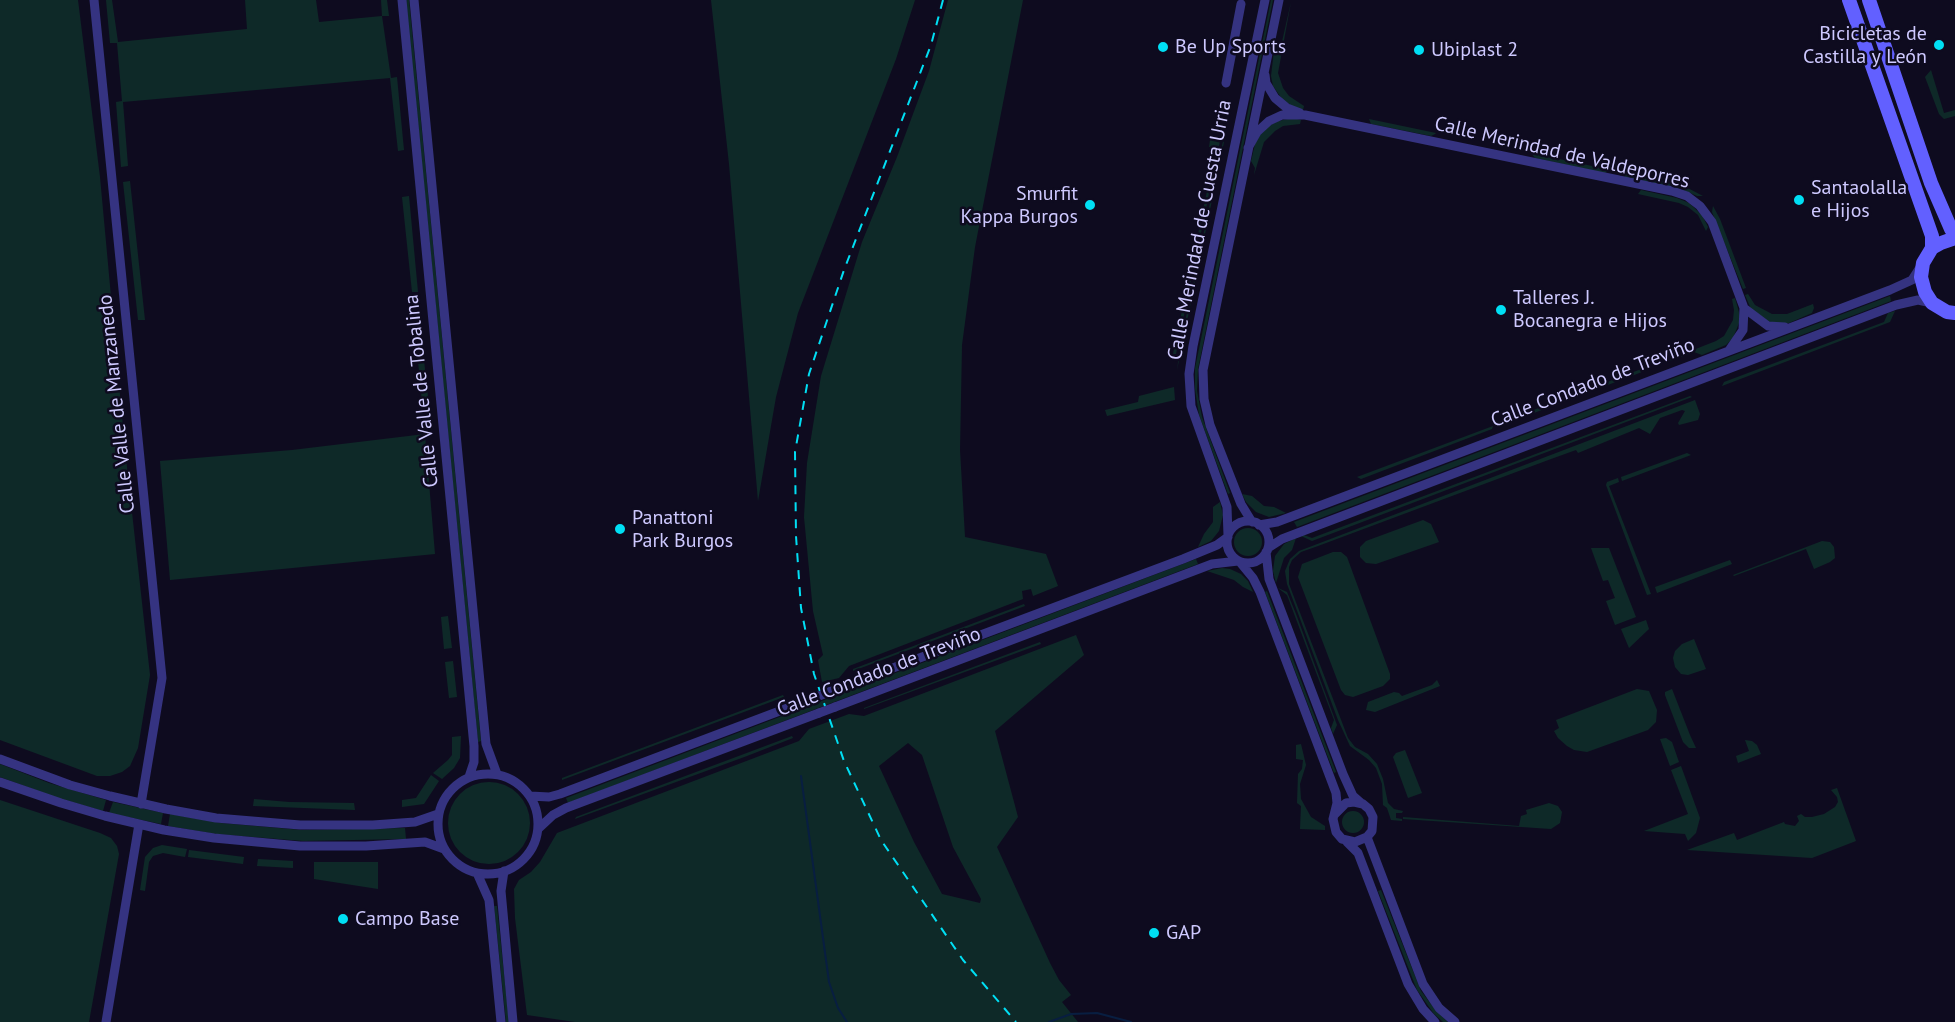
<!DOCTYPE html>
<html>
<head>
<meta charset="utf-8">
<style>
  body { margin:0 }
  canvas { display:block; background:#0e0b1f }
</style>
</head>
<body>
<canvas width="1955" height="1022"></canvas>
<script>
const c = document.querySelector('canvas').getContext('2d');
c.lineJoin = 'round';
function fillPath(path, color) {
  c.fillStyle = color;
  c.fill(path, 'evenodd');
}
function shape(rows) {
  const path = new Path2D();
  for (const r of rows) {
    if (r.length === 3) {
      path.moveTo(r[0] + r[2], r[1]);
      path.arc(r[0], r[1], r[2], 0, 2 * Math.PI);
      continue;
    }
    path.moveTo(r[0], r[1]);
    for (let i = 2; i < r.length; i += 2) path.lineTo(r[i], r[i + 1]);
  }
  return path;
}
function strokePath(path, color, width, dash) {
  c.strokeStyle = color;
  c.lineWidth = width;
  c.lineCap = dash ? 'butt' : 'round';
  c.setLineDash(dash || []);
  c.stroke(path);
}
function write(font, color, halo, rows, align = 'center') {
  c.font = font + ' "PT Sans",sans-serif';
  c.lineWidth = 5;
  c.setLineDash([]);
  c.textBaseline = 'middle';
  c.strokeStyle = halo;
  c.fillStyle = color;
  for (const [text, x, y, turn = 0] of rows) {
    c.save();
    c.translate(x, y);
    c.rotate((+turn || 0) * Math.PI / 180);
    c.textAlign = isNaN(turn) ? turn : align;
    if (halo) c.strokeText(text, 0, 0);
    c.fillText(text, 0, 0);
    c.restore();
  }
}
fillPath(shape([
  [0,0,78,0,100,177,125,449,150,675,138,748,130,766,122,772,110,776,97,776,0,740],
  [106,0,112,0,118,42,247,29,245,0,316,0,319,22,382,16,381,0,387,0,389,16,382,16,391,78,397,77,404,150,398,151,390,78,123,102,128,166,121,167,116,102,122,101,117,43,110,43],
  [406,0,409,0,428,193,481,741,478,742],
  [711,0,915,0,896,59,798,313,776,397,758,501,729,164],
  [948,0,1023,0,975,247,962,345,960,450,965,537,1046,554,1058,586,1033,596,1031,589,1022,591,1023,599,849,666,839,678,822,682,818,660,823,655,813,611,804,517,807,463,821,376,862,242,897,157,929,71],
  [1271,0,1273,0,1198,369,1197,391,1202,417,1230,493,1228,494,1199,415,1195,389,1195,368],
  [1291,2,1278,73,1283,88,1289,96,1304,106,1303,110,1292,106,1282,99,1273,86,1271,76,1274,51,1281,46],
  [1931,70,1944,113,1955,110,1955,116,1944,119,1939,114,1925,77],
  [1293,118,1301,120,1300,124,1283,126,1275,131,1264,142,1254,175,1255,168,1251,161,1255,144,1260,135,1267,127,1278,121],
  [1369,119,1436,133,1435,134,1431,136,1371,124],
  [1210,140,1220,141,1176,354,1173,354,1216,148,1209,147],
  [1223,141,1224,142,1177,370,1181,341],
  [1531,153,1611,170,1605,173,1535,158],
  [1623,173,1680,184,1703,196,1697,196,1679,188,1625,177],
  [130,181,145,320,138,320,123,182],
  [1641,190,1677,198,1689,203,1702,215,1708,227,1706,231,1698,215,1688,207,1679,203,1638,194],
  [409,196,418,292,412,292,402,197],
  [1713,206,1720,219,1746,288,1743,289,1712,212],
  [1748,294,1755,305,1772,314,1787,314,1813,304,1814,308,1812,313,1789,323,1771,323,1751,309,1745,295],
  [1890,296,1891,301,1297,527,1294,522],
  [1735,298,1740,316,1739,323,1733,338,1726,345,1702,355,1694,352,1671,361,1670,359,1716,341,1724,336,1733,320,1734,310,1732,299],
  [1895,311,1890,322,1722,386,1724,382,1884,322,1888,313],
  [424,360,432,434,425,435,435,554,170,580,160,461,292,450,425,434,418,361],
  [1644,368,1642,372,1518,419,1515,417],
  [1174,387,1175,400,1107,416,1105,410,1138,402,1139,396],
  [1690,396,1692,397,1312,541,1301,536,1304,535,1312,538],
  [1695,400,1700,414,1698,420,1679,425,1678,423,1685,411,1682,410,1660,418,1650,434,1639,428,1578,453,1576,450,1551,459,1318,546,1301,552,1292,560,1289,567,1289,584,1348,738,1355,747,1368,754,1377,764,1383,779,1388,803,1394,809,1403,811,1402,813,1396,813,1396,818,1402,819,1402,821,1391,820,1387,808,1383,805,1382,784,1376,768,1369,760,1350,746,1338,720,1287,584,1285,571,1290,559,1299,551],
  [1493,426,1492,429,1361,479,1357,477],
  [1687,453,1691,455,1622,481,1621,477],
  [1618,478,1619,482,1609,486,1651,594,1647,595,1606,485,1607,482],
  [1242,494,1252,496,1264,506,1274,507,1286,513,1269,517,1256,512,1246,502],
  [1220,502,1223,515,1219,531,1211,541,1198,547,1204,534,1213,522,1213,507],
  [1423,520,1431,524,1439,542,1376,564,1366,563,1360,557,1360,547,1366,541],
  [1248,542,14],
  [1296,538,1292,550,1284,558,1276,583,1273,571,1275,556,1284,544],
  [1822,541,1830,542,1834,547,1835,558,1830,562,1814,569,1806,549,1734,576,1733,575],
  [1591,548,1609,548,1636,617,1615,625,1606,601,1615,598,1608,580,1603,581],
  [1333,552,1341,552,1347,557,1390,674,1390,679,1383,686,1353,697,1345,695,1341,690,1298,577,1302,564],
  [1196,559,1198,564,568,803,566,798],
  [1730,560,1732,564,1657,593,1655,587],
  [1222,568,1230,569,1241,574,1248,581,1253,592,1243,587,1234,580,1207,571],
  [1278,588,1287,592,1296,614,1337,725,1333,734,1331,728,1334,720,1311,659,1287,595],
  [1267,591,1336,772,1334,773,1265,592],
  [1024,604,1025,606,853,671,853,669],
  [448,616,452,648,444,649,441,617],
  [1646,620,1649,629,1629,648,1621,629],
  [1076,635,1084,655,995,731,1018,817,997,847,1050,963,1059,980,1071,995,1062,1002,1078,1022,575,1022,527,1015,515,918,514,889,519,880,531,872,540,862,557,833,799,741,809,729,849,714,864,716],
  [908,743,922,755,953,847,981,899,980,903,942,894,914,842,879,766],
  [1694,639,1706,669,1688,675,1681,674,1675,667,1673,658,1675,651,1682,644],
  [1040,642,1041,644,864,709,864,708],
  [453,661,457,697,449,698,445,662],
  [1437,680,1440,686,1375,712,1366,710,1368,702,1394,692,1399,693,1402,696,1432,685],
  [1637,689,1649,691,1657,710,1656,722,1648,730,1587,752,1574,750,1567,746,1558,738,1554,731,1559,728,1556,720],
  [1672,689,1690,735,1696,748,1689,748,1683,742,1665,695,1665,692],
  [783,695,784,697,562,780,562,778],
  [461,736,460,758,454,768,442,779,433,773,448,760,452,755,452,737],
  [792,736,793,738,747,756,575,819,576,817],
  [1666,738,1672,742,1679,762,1670,766,1660,739],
  [1745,740,1752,741,1757,745,1761,754,1738,763,1736,756,1749,751],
  [1301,744,1306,765,1300,784,1301,799,1311,817,1325,826,1325,830,1300,829,1301,806,1297,803,1298,774,1302,769,1303,760,1296,759,1296,745],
  [1405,750,1422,793,1408,798,1393,757,1396,753],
  [0,764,49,783,106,800,103,811,55,797,0,777],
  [1681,766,1700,818,1696,833,1688,841,1685,834,1644,831,1688,814,1671,770],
  [431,775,439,781,424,804,402,807,402,800,416,798],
  [489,823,41],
  [1837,788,1856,841,1812,858,1687,850,1734,833,1737,840,1784,822,1785,824,1795,826,1799,821,1797,816,1801,814,1805,817,1812,817,1824,814,1835,807,1838,802,1837,797,1831,790],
  [254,799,289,802,354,803,355,810,253,806],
  [0,800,100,833,111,838,117,846,119,854,89,1022,0,1022],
  [113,802,163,813,161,824,109,813],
  [1549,803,1558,806,1562,812,1560,823,1551,829,1403,819,1403,817,1519,826,1521,816,1527,814,1526,810],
  [1353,822,11],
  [170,814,221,823,302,830,405,828,406,839,303,841,216,834,168,826],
  [162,845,187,849,185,857,163,853,153,856,149,862,145,891,140,890,145,857,153,848],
  [189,850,244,857,243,864,188,857],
  [258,859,293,861,293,868,257,866],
  [314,862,378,862,378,889,314,879],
  [1381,890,1421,991,1437,1012,1448,1022,1443,1022,1434,1014,1417,990,1378,891],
  [494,906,497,906,509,1022,506,1022]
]), '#0e2928');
strokePath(shape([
  [801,776,829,982,838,1008,847,1022],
  [1049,1022,1071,1014,1097,1013,1131,1022]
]), '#081e41', 2);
strokePath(shape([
  [94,0,162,678,141,804],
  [402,0,474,746,474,762,469,777],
  [414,0,486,744,497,774],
  [1265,75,1266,83,1275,98,1287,108,1300,113],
  [1226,83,1241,4],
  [1248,148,1257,132,1269,121,1282,115,1305,115,1672,191,1687,196,1700,206,1712,222,1744,308,1743,330,1730,349],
  [1744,308,1768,326,1785,327],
  [1248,542,21],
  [1252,522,1241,504,1210,425,1204,399,1203,370,1279,0],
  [1259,525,1277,522,1890,290,1912,280,1921,266],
  [1228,535,1227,507,1191,406,1189,374,1193,346,1265,0],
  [1268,548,1282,539,1896,305,1918,300,1932,303],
  [1266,552,1269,579,1343,774,1353,796,1361,803],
  [1239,561,1253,578,1260,592,1336,793,1337,803,1333,819,1336,832,1342,839,1355,842,1367,837,1372,831,1373,817,1369,809,1363,804,1354,802,1346,803,1335,814],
  [829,692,1183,559,1217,545,1228,537],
  [835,707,1212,564,1238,561],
  [0,759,70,785,110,796,166,809,216,818,300,825,373,825,415,822,438,814],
  [488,824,50],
  [0,782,61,803,105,816,164,830,214,838,300,846,366,846,425,842,444,849],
  [530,796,549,797,560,794,814,698],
  [538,829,553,815,566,808,819,713],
  [1367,837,1423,984,1439,1008,1455,1022],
  [1347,842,1358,853,1408,984,1423,1009,1435,1022],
  [504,871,501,891,513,1022],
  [477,873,489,900,501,1022],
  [106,1022,139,824]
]), '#353381', 9);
strokePath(shape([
  [1849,0,1932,236,1932,248],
  [1869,0,1931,183,1951,229,1955,233],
  [1955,238,1941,243,1932,248,1923,263,1921,277,1925,292,1932,303,1947,312,1955,313]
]), '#6260ff', 14);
strokePath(shape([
  [943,0,931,45,844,270,809,374,795,452,796,536,801,608,814,674,844,761,881,840,963,960,1016,1022]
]), '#00dff4', 2, [9, 8]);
strokePath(shape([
  [814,698,829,692],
  [819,713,835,707]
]), '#353381', 9);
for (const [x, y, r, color] of [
  [1939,45,6,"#00dff4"],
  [1163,47,6,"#00dff4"],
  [1419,50,6,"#00dff4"],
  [1799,200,6,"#00dff4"],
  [1090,205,6,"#00dff4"],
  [1501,310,6,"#00dff4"],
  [620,529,6,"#00dff4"],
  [343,919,6,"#00dff4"],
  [1154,933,6,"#00dff4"]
]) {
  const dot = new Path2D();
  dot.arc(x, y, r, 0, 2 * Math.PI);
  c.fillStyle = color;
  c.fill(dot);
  strokePath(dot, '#0e0b1f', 2);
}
write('20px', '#cec9ff', '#0e0b1f', [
  ["Bicicletas de",1927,34,"right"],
  ["Castilla y León",1927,57,"right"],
  ["Be Up Sports",1175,47],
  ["Ubiplast 2",1431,50],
  ["Santaolalla",1811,188],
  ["e Hijos",1811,211],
  ["Smurfit",1078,194,"right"],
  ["Kappa Burgos",1078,217,"right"],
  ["Talleres J.",1513,298],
  ["Bocanegra e Hijos",1513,321],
  ["Panattoni",632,518],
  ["Park Burgos",632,541],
  ["Campo Base",355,919],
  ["GAP",1166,933]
], 'left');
write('20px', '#cec9ff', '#0e0b1f', [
  ["Calle Merindad de Valdeporres",1562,153,13],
  ["Calle Merindad de Cuesta Urria",1200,230,-79],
  ["Calle Condado de Treviño",1593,383,-21],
  ["Calle Valle de Tobalina",422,391,-96],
  ["Calle Valle de Manzanedo",117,404,-96],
  ["Calle Condado de Treviño",879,672,-21]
]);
</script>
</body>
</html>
